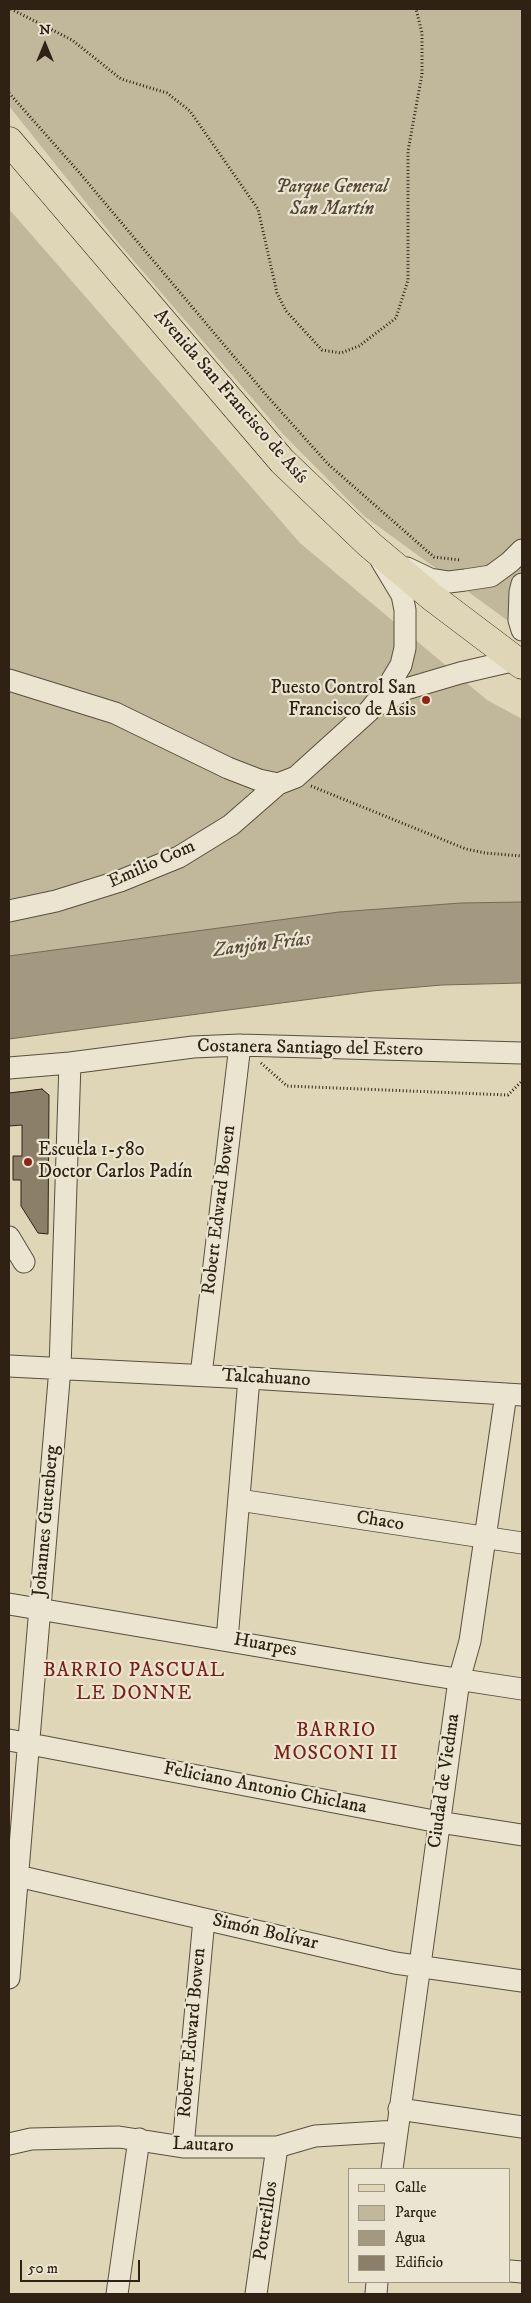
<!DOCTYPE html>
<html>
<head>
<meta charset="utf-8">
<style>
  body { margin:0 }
  #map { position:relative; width:531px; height:2303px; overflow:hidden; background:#dfd5b7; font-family:"IM FELL DW Pica",serif }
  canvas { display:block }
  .frame { position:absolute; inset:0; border:10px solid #2f2214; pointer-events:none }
  .legend { position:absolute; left:348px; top:2168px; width:162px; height:115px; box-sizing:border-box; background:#eae4d0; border:1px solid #9f9685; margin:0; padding:6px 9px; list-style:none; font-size:15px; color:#2f2214 }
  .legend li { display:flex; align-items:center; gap:10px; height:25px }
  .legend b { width:25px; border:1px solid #9f9685 }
  .north { position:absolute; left:20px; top:20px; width:50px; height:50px; -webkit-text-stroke:4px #eae4d0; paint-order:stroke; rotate:0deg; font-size:14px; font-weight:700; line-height:20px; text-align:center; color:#2f2214 }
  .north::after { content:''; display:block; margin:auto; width:18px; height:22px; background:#2f2214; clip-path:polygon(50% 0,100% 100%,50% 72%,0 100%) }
  .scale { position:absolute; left:20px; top:2260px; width:120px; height:22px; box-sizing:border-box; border:2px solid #2f2214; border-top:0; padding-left:6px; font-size:15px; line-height:18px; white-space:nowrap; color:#2f2214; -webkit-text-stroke:4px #eae4d0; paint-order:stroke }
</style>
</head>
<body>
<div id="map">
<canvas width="531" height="2303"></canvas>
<div class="frame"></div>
<ul class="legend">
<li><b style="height:6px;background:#dfd5b7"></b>Calle</li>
<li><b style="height:14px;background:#c1b79b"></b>Parque</li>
<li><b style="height:14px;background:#a39880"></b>Agua</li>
<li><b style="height:14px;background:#8b7f69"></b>Edificio</li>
</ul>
<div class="north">N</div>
<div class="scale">50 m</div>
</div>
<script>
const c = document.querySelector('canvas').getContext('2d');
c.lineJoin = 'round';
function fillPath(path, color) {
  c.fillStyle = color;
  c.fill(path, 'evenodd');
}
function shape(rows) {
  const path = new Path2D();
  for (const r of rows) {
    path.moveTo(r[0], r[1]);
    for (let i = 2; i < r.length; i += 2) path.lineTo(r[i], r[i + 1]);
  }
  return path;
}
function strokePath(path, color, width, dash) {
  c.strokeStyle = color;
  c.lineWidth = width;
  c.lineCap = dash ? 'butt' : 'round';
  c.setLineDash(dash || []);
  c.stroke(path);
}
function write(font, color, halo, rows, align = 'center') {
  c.font = font + ' "IM FELL DW Pica",serif';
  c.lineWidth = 4.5;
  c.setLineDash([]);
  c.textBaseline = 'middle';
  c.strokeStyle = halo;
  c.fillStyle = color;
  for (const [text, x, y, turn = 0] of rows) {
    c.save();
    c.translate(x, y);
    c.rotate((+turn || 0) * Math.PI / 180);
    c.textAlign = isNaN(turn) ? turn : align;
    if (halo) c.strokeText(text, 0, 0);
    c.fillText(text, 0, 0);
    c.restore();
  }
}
fillPath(shape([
  [9,9,522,9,522,631,364,516,282,433,115,239,9,106],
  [9,209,300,543,487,700,522,719,522,902,461,903,339,912,9,956]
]), '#c1b79b');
const water = shape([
  [522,902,522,983,442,985,372,991,9,1039,9,956,339,912,461,903,522,902]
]);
fillPath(water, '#a39880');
strokePath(water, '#756955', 1);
const building = shape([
  [42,1089,49,1095,48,1234,38,1233,21,1206,21,1180,13,1180,13,1156,22,1156,22,1125,9,1126,9,1093,42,1089]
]);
fillPath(building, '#8b7f69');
strokePath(building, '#2f2214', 1);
const minor = shape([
  [407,568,430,579,449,582,465,580,491,576,510,562,522,550],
  [522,584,520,592,519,620,522,630],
  [9,680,115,713,228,768,259,780,278,784,296,777,369,711,386,690,401,665,405,648,405,610,402,595,381,560],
  [380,704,406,689,460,673,516,660],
  [9,911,56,901,120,881,179,857,231,825,278,784],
  [9,1068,70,1063,193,1047,240,1045,522,1053],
  [9,1237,24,1262],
  [9,1366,249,1378,522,1395],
  [201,1375,240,1045],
  [239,1500,522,1543],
  [9,1604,424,1674,522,1689],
  [227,1640,249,1378],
  [9,1740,439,1822,522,1835],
  [9,1874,395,1963,522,1981],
  [9,1978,60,1368,70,1063],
  [399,2109,522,2127],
  [9,2144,31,2139,119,2137,183,2147,277,2147,315,2136,397,2131],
  [183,2147,204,1919],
  [392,2169,459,1680,470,1641,506,1394],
  [510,2271,522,2272],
  [117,2294,139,2139],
  [256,2294,277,2147],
  [376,2294,377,2282]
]);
const major = shape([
  [9,141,282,461,370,545,432,597,522,665]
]);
strokePath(minor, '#5b4f3d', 23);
strokePath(major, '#2f2214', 29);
strokePath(shape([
  [11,9,72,40,121,79,167,93,190,111,258,209,277,293,286,311,322,350,341,353,359,346,396,318,408,280,408,151,422,74,422,33,416,9],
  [9,93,78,171,267,396,328,464,434,557,460,560],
  [311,786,466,849,485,853,522,856],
  [261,1063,287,1086,508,1095,522,1081]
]), '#2f2214', 3, [1, 2.5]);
strokePath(minor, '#eae4d0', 21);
strokePath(major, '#dfd5b7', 28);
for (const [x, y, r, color] of [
  [426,700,5,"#8f2418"],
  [28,1162,5,"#8f2418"]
]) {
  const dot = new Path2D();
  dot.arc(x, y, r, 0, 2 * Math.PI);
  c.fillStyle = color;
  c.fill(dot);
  strokePath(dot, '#eae4d0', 2);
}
write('italic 19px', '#544736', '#eae4d0', [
  ["Parque General",332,188],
  ["San Martín",332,210]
]);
write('19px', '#2f2214', '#eae4d0', [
  ["Avenida San Francisco de Asís",230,397,49],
  ["Emilio Com",152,865,-24],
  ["Costanera Santiago del Estero",310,1049,1],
  ["Robert Edward Bowen",220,1210,-83],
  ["Talcahuano",266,1379,3],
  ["Johannes Gutenberg",47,1521,-85],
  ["Chaco",380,1522,9],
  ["Huarpes",265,1646,10],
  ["Ciudad de Viedma",445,1781,-82],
  ["Feliciano Antonio Chiclana",265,1789,11],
  ["Simón Bolívar",265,1933,13],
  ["Robert Edward Bowen",193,2033,-85],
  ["Lautaro",203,2146,2],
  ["Potrerillos",267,2221,-82]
]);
write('19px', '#2f2214', '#eae4d0', [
  ["Puesto Control San",416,689],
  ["Francisco de Asis",416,711],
  ["Escuela 1-580",38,1151,"left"],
  ["Doctor Carlos Padín",38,1173,"left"]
], 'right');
write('italic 20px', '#584b3a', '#eae4d0', [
  ["Zanjón Frías",262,946,-7]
]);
c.letterSpacing = '1px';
write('20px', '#7a1f14', '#eae4d0', [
  ["BARRIO PASCUAL",134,1672],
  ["LE DONNE",134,1695],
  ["BARRIO",336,1732],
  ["MOSCONI II",336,1755]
]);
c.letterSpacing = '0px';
</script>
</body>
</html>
